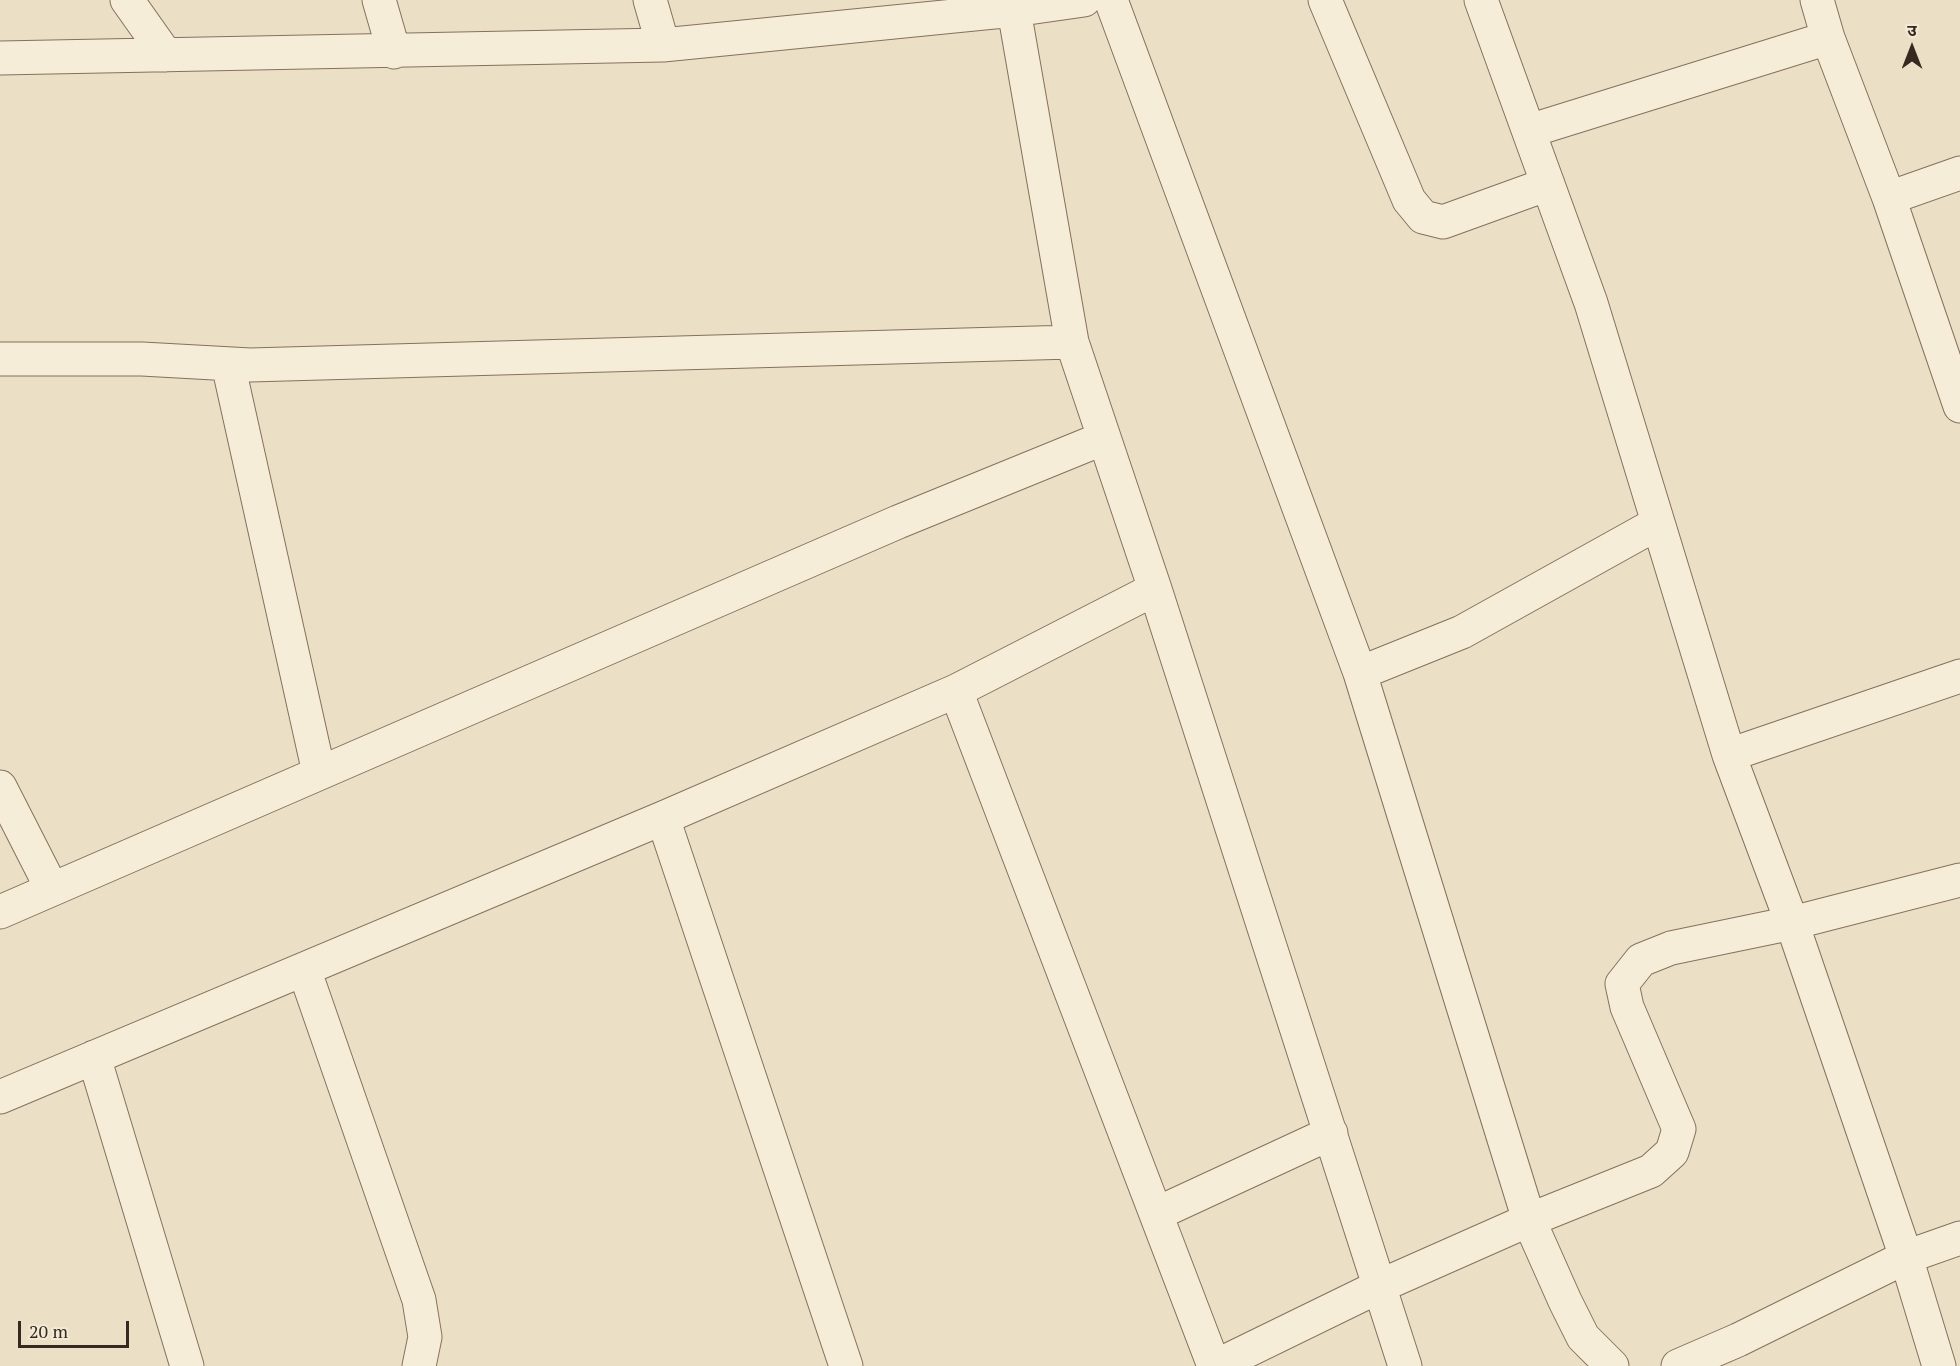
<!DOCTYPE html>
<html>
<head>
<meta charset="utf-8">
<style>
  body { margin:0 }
  #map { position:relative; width:1960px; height:1366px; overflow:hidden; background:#ebdfc6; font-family:"PT Serif","Noto Sans Devanagari",serif }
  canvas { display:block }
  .north { position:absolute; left:1882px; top:18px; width:60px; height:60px; -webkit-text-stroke:4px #f3ead5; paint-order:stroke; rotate:0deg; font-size:16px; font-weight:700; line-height:24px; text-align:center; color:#362a20 }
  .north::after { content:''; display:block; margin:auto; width:21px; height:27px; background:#362a20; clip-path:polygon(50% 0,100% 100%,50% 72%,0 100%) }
  .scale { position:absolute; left:18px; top:1321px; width:111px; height:27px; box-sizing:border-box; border:3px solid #362a20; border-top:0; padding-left:8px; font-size:18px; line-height:21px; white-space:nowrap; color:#362a20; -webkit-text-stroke:4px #f3ead5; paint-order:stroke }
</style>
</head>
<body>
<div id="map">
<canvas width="1960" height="1366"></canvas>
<div class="north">उ</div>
<div class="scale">20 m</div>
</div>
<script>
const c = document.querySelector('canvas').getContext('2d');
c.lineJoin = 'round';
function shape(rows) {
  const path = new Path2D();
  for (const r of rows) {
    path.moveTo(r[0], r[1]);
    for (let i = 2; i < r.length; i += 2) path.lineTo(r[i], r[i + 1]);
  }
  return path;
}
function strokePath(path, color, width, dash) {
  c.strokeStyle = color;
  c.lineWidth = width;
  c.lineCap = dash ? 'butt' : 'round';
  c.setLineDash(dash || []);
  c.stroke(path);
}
const street = shape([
  [127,0,166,55],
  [379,0,394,52],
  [650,0,663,45],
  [1111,0,1360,673,1529,1220,1565,1301,1583,1337,1612,1366],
  [1325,0,1409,200,1423,217,1443,222,1548,184],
  [1481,0,1591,303,1729,755,1792,923,1906,1257,1939,1366],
  [1817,0,1828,38,1889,198,1960,406],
  [1014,10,1072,342,1155,589,1405,1366],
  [0,58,663,45,1014,10,1084,0],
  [1529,131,1828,38],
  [1889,198,1960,173],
  [0,359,142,359,250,365,1072,342],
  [228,364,319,773],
  [1360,673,1462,632,1658,523],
  [956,691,1214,1366],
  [1729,755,1960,676],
  [0,787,52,889],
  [663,818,846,1366],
  [0,912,898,522,1104,438],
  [304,969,419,1300,425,1337,419,1366],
  [94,1057,187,1366],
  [0,1097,663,818,956,691,1155,589],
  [1156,1214,1331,1133],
  [1216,1366,1380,1286,1529,1220,1651,1171,1672,1152,1679,1129,1627,1007,1622,984,1641,960,1671,948,1792,923,1960,880],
  [1678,1366,1738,1340,1906,1257,1960,1238]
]);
strokePath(street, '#85715d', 35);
strokePath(street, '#f6edd8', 33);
</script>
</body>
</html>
